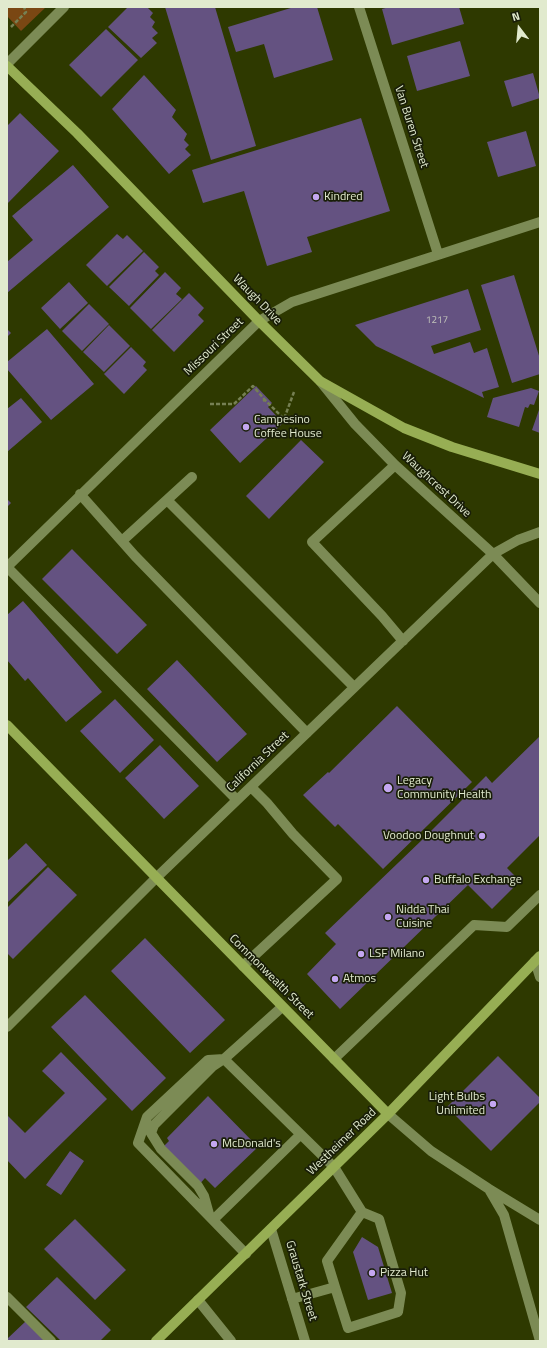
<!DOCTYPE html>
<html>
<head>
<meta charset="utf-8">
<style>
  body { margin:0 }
  #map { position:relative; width:547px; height:1348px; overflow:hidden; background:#2e3900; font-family:"Titillium Web",sans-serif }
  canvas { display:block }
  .frame { position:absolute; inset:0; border:8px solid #e1eace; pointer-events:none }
  .north { position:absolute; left:499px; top:8px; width:40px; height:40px; -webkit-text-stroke:3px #191e08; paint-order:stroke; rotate:344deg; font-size:11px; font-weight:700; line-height:16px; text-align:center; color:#e1eace }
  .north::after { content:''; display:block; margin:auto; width:14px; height:18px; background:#e1eace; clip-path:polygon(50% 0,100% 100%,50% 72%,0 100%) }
</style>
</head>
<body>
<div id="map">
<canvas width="547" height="1348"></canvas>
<div class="frame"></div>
<div class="north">N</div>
</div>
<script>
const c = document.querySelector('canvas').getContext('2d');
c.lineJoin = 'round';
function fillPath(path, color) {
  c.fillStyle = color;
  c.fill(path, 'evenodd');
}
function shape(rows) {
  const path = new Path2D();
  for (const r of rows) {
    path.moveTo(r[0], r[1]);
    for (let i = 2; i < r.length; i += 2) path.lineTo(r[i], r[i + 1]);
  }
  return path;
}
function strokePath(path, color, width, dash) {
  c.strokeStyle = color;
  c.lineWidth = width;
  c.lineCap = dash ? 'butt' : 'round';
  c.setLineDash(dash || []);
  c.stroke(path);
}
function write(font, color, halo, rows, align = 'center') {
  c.font = font + ' "Titillium Web",sans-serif';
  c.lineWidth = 3.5;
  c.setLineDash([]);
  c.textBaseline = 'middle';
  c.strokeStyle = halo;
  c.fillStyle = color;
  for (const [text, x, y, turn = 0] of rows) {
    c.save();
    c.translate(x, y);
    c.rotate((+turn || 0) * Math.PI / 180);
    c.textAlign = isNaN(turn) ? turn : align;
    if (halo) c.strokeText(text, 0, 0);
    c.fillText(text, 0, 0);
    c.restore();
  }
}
fillPath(shape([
  [7,7,46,7,21,31,7,16]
]), '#7a4713');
fillPath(shape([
  [128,7,147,7,153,13,150,17,155,22,152,27,158,33,152,38,157,43,141,58,108,27],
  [165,7,215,7,256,146,211,160],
  [294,7,317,7,333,60,274,78,264,44,236,52,228,27],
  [389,7,459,7,464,24,392,45,382,9],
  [106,29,138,60,101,97,69,65],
  [460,41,470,76,417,91,407,56],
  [533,73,540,98,512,107,504,81],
  [144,75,176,110,172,117,187,134,184,140,189,145,185,149,191,155,169,174,112,109],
  [20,113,59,151,7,204,7,126],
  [361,118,390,211,307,237,312,252,267,266,244,191,203,203,192,170],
  [526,131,536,166,498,177,487,142],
  [73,165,109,207,7,293,7,262,33,240,12,216],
  [117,234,123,239,127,235,143,251,107,286,86,265],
  [144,252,159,267,155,271,159,275,129,306,109,287],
  [165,272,181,288,176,294,182,299,151,329,130,308],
  [514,275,540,359,540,374,512,383,481,285],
  [69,282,88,303,60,329,41,308],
  [468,289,481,330,431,346,434,354,470,342,474,353,487,348,499,387,482,392,484,398,376,346,355,325],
  [189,293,204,308,198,315,204,321,174,352,152,330],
  [89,304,109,324,82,351,62,331],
  [109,325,130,346,104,372,83,352],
  [7,329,11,333,7,337],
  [47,329,94,384,51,420,7,369,7,362],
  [131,347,146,362,143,366,147,370,124,394,104,374],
  [256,386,272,403,268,407,283,423,240,463,210,430],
  [531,388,539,391,534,405,530,404,528,408,525,407,519,427,487,417,493,398],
  [21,398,42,422,7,452,7,409],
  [540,407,540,433,532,430],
  [301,440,324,462,269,519,246,496],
  [7,499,11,503,7,507],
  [72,549,147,625,117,654,42,579],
  [23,601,102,692,66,722,28,678,25,681,7,660,7,615],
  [177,660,247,734,217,762,147,689],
  [115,699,154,740,120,773,80,731],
  [397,706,472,782,383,869,338,824,335,827,303,795,328,772,329,773],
  [540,736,540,835,507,868,520,881,492,909,468,885,340,1009,307,974,336,944,325,933,423,839,486,776,492,783],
  [160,745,199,786,164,819,125,778],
  [26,843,47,865,7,903,7,861],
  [48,867,77,895,13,959,7,953,7,908],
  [145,938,225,1020,190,1053,111,971],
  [85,995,166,1078,132,1111,51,1027],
  [61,1052,107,1099,25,1179,7,1160,7,1115,25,1133,65,1093,42,1071],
  [498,1056,540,1098,540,1102,491,1151,447,1107],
  [208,1096,258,1147,215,1188,205,1178,198,1186,161,1149,169,1141,167,1138],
  [70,1151,84,1161,61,1195,46,1185],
  [75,1219,126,1270,95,1300,44,1249],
  [362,1237,378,1247,392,1293,368,1300,353,1252],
  [57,1277,111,1330,100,1341,61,1341,26,1307],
  [26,1321,47,1341,7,1341,7,1339]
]), '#645281');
strokePath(shape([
  [11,27,26,12,24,7],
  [263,401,265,400,284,419,294,392],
  [210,404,234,404,253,386,265,400]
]), '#768053', 2.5, [4, 2]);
strokePath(shape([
  [359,7,438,254],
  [7,64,64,7],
  [321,382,355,424,395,465,493,554,540,603],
  [395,465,312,542,382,616,403,641],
  [80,494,135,556,307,733],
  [167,500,354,687],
  [122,541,192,477],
  [7,567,259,321,292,302,540,222],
  [7,567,237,800],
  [535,961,540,977],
  [243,966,337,879,293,834,267,803,251,787],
  [282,1007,224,1059,334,1167,362,1212,327,1261,335,1287,292,1299],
  [7,1027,156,878,493,554,518,540,540,532],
  [224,1059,208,1060,147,1117,138,1143,246,1254],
  [334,1059,474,925,507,927,540,895],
  [388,1114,431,1151,489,1189,540,1220],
  [490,1191,504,1215,540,1341],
  [209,1214,204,1196,198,1186,161,1149,151,1133,154,1125,213,1066,222,1060],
  [213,1220,300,1135],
  [271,1229,305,1341],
  [335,1287,348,1328,398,1312,401,1293,379,1219,362,1212],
  [7,1297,51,1341],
  [198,1300,231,1341]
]), '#7c8b55', 10);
strokePath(shape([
  [7,66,77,133,259,321,320,381,404,428,452,447,540,474],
  [7,725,388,1114],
  [156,1341,388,1114,540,956]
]), '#97ae54', 10);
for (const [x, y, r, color] of [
  [316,197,4,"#c4a7f1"],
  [246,427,4,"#c4a7f1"],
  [388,788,5,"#c4a7f1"],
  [482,836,4,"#c4a7f1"],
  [426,880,4,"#c4a7f1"],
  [388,917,4,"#c4a7f1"],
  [361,954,4,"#c4a7f1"],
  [335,979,4,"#c4a7f1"],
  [493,1104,4,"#c4a7f1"],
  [214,1144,4,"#c4a7f1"],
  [372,1273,4,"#c4a7f1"]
]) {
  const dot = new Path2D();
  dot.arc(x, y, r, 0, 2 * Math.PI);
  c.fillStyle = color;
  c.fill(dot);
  strokePath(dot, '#191e08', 1.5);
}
write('10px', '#c2c4bb', null, [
  ["1217",437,321]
]);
write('12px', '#e1eace', '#191e08', [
  ["Van Buren Street",411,127,72],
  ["Waugh Drive",257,300,46],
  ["Missouri Street",214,347,-44],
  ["Waughcrest Drive",436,485,43],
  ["California Street",258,762,-44],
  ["Commonwealth Street",271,977,45],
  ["Westheimer Road",342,1142,-44],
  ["Graustark Street",301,1281,73]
]);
write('12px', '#e1eace', '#191e08', [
  ["Kindred",324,197],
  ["Campesino",254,420],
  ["Coffee House",254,434],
  ["Legacy",397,781],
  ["Community Health",397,795],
  ["Voodoo Doughnut",474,836,"right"],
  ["Buffalo Exchange",434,880],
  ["Nidda Thai",396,910],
  ["Cuisine",396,924],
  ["LSF Milano",369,954],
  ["Atmos",343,979],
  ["Light Bulbs",485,1097,"right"],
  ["Unlimited",485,1111,"right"],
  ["McDonald's",222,1144],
  ["Pizza Hut",380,1273]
], 'left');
</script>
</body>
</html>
